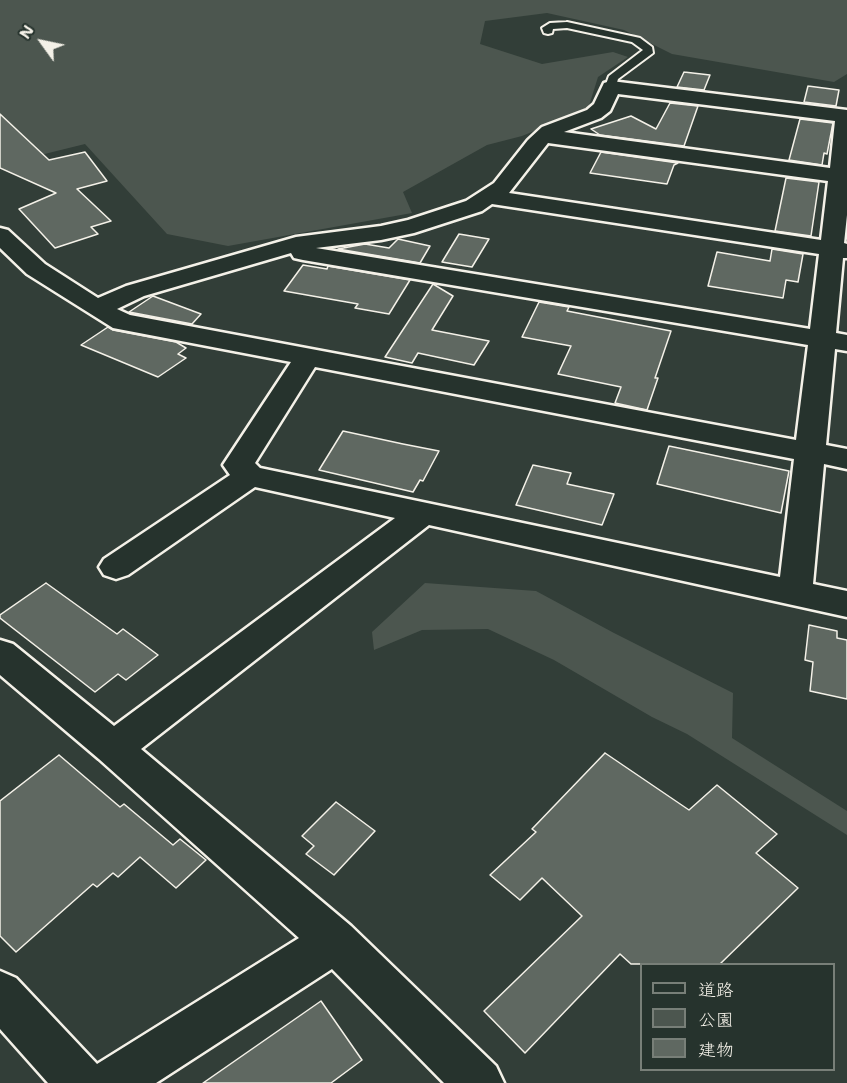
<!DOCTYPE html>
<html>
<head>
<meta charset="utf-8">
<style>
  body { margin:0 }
  #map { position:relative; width:847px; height:1083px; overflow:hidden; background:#323e38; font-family:"Shantell Sans","Klee One",sans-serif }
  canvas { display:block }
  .legend { position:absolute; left:640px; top:963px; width:195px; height:108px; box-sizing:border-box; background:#26332d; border:2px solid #787f78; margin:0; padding:8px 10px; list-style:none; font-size:18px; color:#f4f1e8 }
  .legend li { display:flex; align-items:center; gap:12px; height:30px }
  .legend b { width:30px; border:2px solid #787f78 }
  .north { position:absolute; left:12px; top:12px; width:60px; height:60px; -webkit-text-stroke:4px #26332d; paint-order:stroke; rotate:303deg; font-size:16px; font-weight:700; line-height:24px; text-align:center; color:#f4f1e8 }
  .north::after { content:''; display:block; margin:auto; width:21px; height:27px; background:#f4f1e8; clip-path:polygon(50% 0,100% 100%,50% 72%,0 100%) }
</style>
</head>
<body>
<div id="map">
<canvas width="847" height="1083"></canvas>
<ul class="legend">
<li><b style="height:8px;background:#26332d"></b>道路</li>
<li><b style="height:16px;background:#4c564f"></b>公園</li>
<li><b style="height:16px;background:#5f6861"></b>建物</li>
</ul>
<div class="north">N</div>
</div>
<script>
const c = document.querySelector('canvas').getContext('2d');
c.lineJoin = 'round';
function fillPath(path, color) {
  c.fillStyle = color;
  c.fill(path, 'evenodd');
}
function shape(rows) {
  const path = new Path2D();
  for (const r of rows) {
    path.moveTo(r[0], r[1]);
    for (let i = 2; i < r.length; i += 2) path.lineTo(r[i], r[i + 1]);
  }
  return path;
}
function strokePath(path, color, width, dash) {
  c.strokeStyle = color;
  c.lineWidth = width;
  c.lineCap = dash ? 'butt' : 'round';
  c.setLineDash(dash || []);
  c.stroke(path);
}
fillPath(shape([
  [0,0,847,0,847,74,834,82,672,54,624,30,547,13,485,21,480,44,542,64,613,52,628,57,598,77,588,109,522,136,487,145,403,192,412,213,228,246,167,234,85,144,0,165],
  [425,583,536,591,614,633,733,693,732,738,847,811,847,835,687,734,652,717,554,660,488,629,422,630,374,650,372,632]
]), '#4c564f');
const building = shape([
  [684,72,710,75,704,90,677,87,684,72],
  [808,86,839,90,836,106,804,102,808,86],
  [670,103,698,106,684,146,600,135,591,129,631,116,656,129,670,103],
  [0,114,49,160,85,152,107,181,77,189,111,221,91,227,98,234,55,248,19,209,56,193,0,168,0,114],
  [800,119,833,123,827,154,824,153,822,165,789,160,800,119],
  [601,152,678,163,674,165,667,184,590,173,601,152],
  [786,178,819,182,811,236,775,231,786,178],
  [459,234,489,239,472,267,442,262,459,234],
  [398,239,430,246,420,263,338,249,365,244,389,248,398,239],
  [772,249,803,254,798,282,786,280,783,298,708,286,717,252,770,261,772,249],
  [303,265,327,269,328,266,410,280,389,314,355,308,358,304,284,291,303,265],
  [433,284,453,296,432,330,489,341,474,365,418,353,412,363,385,357,433,284],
  [153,296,201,314,192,324,129,312,153,296],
  [539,302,569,307,567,311,671,331,655,378,658,378,647,410,615,403,621,387,558,374,571,346,522,337,539,302],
  [108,327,113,330,176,342,186,348,178,354,186,358,158,377,81,345,108,327],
  [343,431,403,444,439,451,423,481,420,480,413,492,319,470,343,431],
  [669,446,789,471,781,513,657,484,669,446],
  [533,465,571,473,567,484,614,494,602,525,516,505,533,465],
  [46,583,117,634,123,629,158,655,126,680,118,674,95,692,0,618,0,615,46,583],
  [809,625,837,631,837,638,847,640,847,699,810,691,813,662,805,660,809,625],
  [605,753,689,810,717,785,777,834,756,853,798,888,720,964,631,964,620,954,525,1053,484,1011,582,916,542,878,520,900,490,875,536,832,532,829,605,753],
  [59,755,120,807,124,804,173,845,180,839,206,860,176,888,140,857,118,877,113,873,97,887,93,884,16,952,0,936,0,801,59,755],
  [336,802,375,831,334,875,306,854,314,846,302,836,336,802],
  [321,1001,362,1060,331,1083,203,1083,321,1001]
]);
fillPath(building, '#5f6861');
strokePath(building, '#f4f1e8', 1.5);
const service = shape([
  [567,22,640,38,652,47,653,53,618,79,615,89,607,89,605,87,609,76,643,50,632,42,567,28,553,29,552,33,548,34,544,33,542,28,550,23,567,22]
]);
const minor = shape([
  [611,81,847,110,847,215,844,243,847,244,847,258,843,258,836,333,847,335,847,351,835,349,826,445,847,449,847,469,824,464,813,584,847,591,847,617,429,525,141,749,351,926,496,1066,504,1083,444,1083,332,969,156,1083,48,1083,0,1029,0,971,16,978,97,1064,299,938,99,759,0,675,0,640,13,644,114,726,395,518,255,487,128,575,116,579,104,575,99,567,104,559,230,475,223,465,291,362,113,328,27,274,0,248,0,228,8,230,45,264,98,298,126,286,296,237,381,226,408,220,466,201,494,183,528,140,542,127,587,110,594,104,604,83,611,81],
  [618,94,835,121,830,168,564,132,601,118,610,111,618,94],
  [548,143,828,181,821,240,509,193,548,143],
  [492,204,819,254,810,329,316,248,381,240,414,233,482,211,492,204],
  [291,253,294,258,303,260,808,345,796,440,130,315,117,309,144,296,291,253],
  [315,367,794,459,780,577,260,468,255,463,315,367]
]);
strokePath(service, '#f4f1e8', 4);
strokePath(minor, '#f4f1e8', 5);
fillPath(service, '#26332d');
fillPath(minor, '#26332d');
</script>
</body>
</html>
